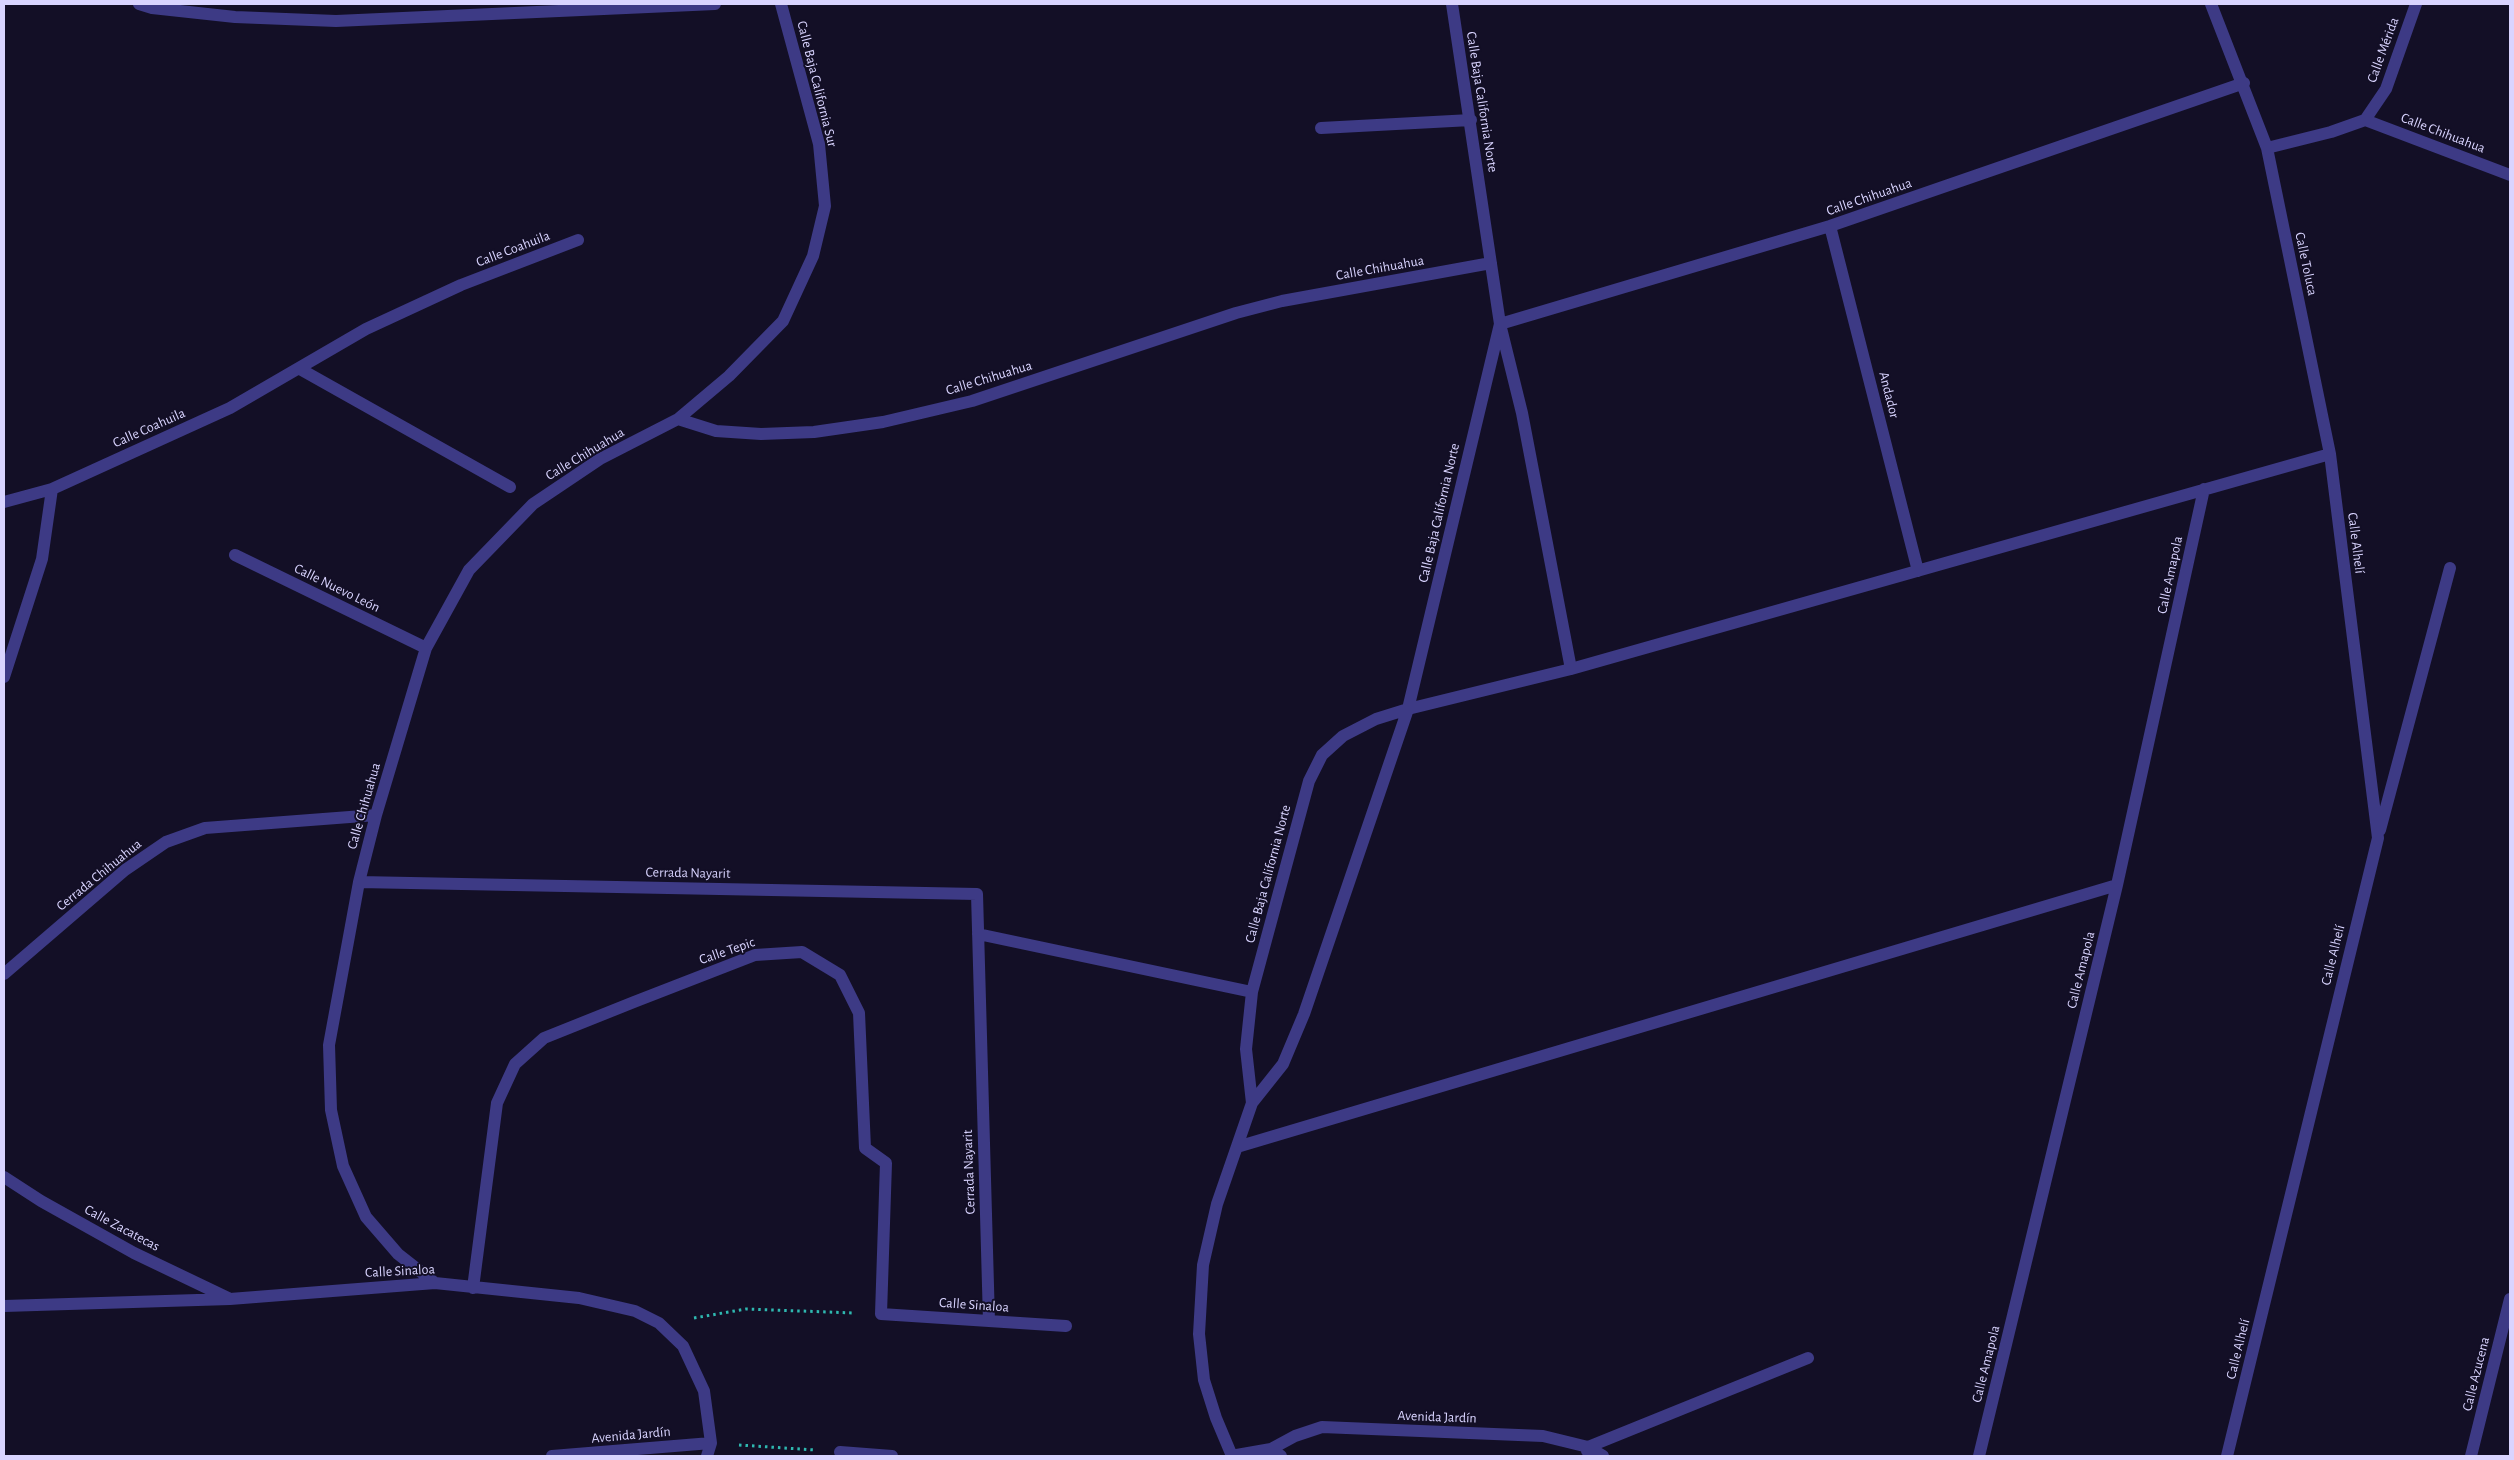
<!DOCTYPE html>
<html>
<head>
<meta charset="utf-8">
<style>
  body { margin:0 }
  #map { position:relative; width:2514px; height:1460px; overflow:hidden; background:#130f26; font-family:"Alegreya Sans",sans-serif }
  canvas { display:block }
  .frame { position:absolute; inset:0; border:5px solid #d9d4ff; pointer-events:none }
</style>
</head>
<body>
<div id="map">
<canvas width="2514" height="1460"></canvas>
<div class="frame"></div>
</div>
<script>
const c = document.querySelector('canvas').getContext('2d');
c.lineJoin = 'round';
function shape(rows) {
  const path = new Path2D();
  for (const r of rows) {
    path.moveTo(r[0], r[1]);
    for (let i = 2; i < r.length; i += 2) path.lineTo(r[i], r[i + 1]);
  }
  return path;
}
function strokePath(path, color, width, dash) {
  c.strokeStyle = color;
  c.lineWidth = width;
  c.lineCap = dash ? 'butt' : 'round';
  c.setLineDash(dash || []);
  c.stroke(path);
}
function write(font, color, halo, rows, align = 'center') {
  c.font = font + ' "Alegreya Sans",sans-serif';
  c.lineWidth = 4;
  c.setLineDash([]);
  c.textBaseline = 'middle';
  c.strokeStyle = halo;
  c.fillStyle = color;
  for (const [text, x, y, turn = 0] of rows) {
    c.save();
    c.translate(x, y);
    c.rotate((+turn || 0) * Math.PI / 180);
    c.textAlign = isNaN(turn) ? turn : align;
    if (halo) c.strokeText(text, 0, 0);
    c.fillText(text, 0, 0);
    c.restore();
  }
}
strokePath(shape([
  [694,1318,746,1309,855,1313],
  [739,1445,815,1450]
]), '#2fb8b0', 3, [2.5, 4]);
strokePath(shape([
  [139,4,152,8,235,17,336,21,715,4],
  [1452,4,1500,324,1522,413,1571,669],
  [2211,4,2267,148,2330,454,2378,838,2227,1456],
  [2365,120,2510,175],
  [1321,128,1471,120],
  [2267,148,2331,132,2365,120,2386,89,2416,4],
  [1830,226,1918,571],
  [1500,324,1830,226,2244,83],
  [300,369,510,487],
  [678,419,716,431,761,434,814,432,883,422,972,401,1236,313,1282,301,1491,263],
  [4,502,52,489,230,408,366,329,461,285,578,240],
  [235,555,426,648],
  [4,677,42,559,52,489],
  [2380,830,2450,568],
  [359,882,977,894,989,1321],
  [978,934,1252,992],
  [4,974,125,870,166,842,205,828,376,815],
  [1252,1103,1246,1049,1252,992,1309,781,1322,755,1343,736,1376,719,1408,709,1571,669,2330,454],
  [1237,1147,2117,885],
  [4,1177,41,1201,134,1253,228,1298],
  [435,1283,398,1254,366,1217,343,1166,331,1110,329,1045,359,882,376,815,426,648,469,570,533,504,600,459,678,419,729,376,783,321,813,256,825,206,819,144,781,4],
  [473,1288,497,1103,515,1064,544,1038,634,1002,755,955,802,952,840,975,859,1013,865,1148,886,1163,881,1314,1066,1326],
  [4,1306,230,1299,435,1283,579,1298,635,1311,659,1323,683,1346,704,1391,711,1443,707,1456],
  [1271,1449,1281,1456],
  [1587,1451,1588,1447,1808,1358],
  [840,1452,892,1456],
  [552,1456,711,1443],
  [1231,1456,1271,1449,1295,1436,1322,1427,1543,1436,1588,1447,1603,1456],
  [1232,1456,1216,1418,1204,1380,1199,1334,1203,1265,1217,1204,1252,1103,1283,1064,1304,1014,1408,709,1500,324],
  [1979,1456,2117,885,2204,489],
  [2471,1456,2510,1299]
]), '#3d3a85', 12);
write('14px', '#d9d4ff', '#130f26', [
  ["Calle Mérida",2383,50,-70],
  ["Calle Baja California Sur",817,84,76],
  ["Calle Baja California Norte",1482,102,81],
  ["Calle Chihuahua",2443,133,21],
  ["Calle Chihuahua",1869,197,-19],
  ["Calle Coahuila",513,249,-21],
  ["Calle Toluca",2306,264,78],
  ["Calle Chihuahua",1380,268,-10],
  ["Calle Chihuahua",989,378,-17],
  ["Andador",1889,395,76],
  ["Calle Coahuila",149,428,-24],
  ["Calle Chihuahua",585,454,-31],
  ["Calle Baja California Norte",1439,513,-77],
  ["Calle Alhelí",2356,543,83],
  ["Calle Amapola",2170,575,-78],
  ["Calle Nuevo León",337,588,26],
  ["Calle Chihuahua",364,806,-74],
  ["Cerrada Nayarit",688,873,1],
  ["Calle Baja California Norte",1268,874,-75],
  ["Cerrada Chihuahua",99,875,-39],
  ["Calle Tepic",727,951,-19],
  ["Calle Alhelí",2333,955,-76],
  ["Calle Amapola",2081,970,-76],
  ["Cerrada Nayarit",969,1172,-92],
  ["Calle Zacatecas",122,1228,28],
  ["Calle Sinaloa",400,1271,-3],
  ["Calle Sinaloa",974,1305,4],
  ["Calle Alhelí",2238,1349,-76],
  ["Calle Amapola",1986,1364,-76],
  ["Calle Azucena",2476,1374,-76],
  ["Avenida Jardín",1437,1417,2],
  ["Avenida Jardín",631,1435,-5]
]);
</script>
</body>
</html>
